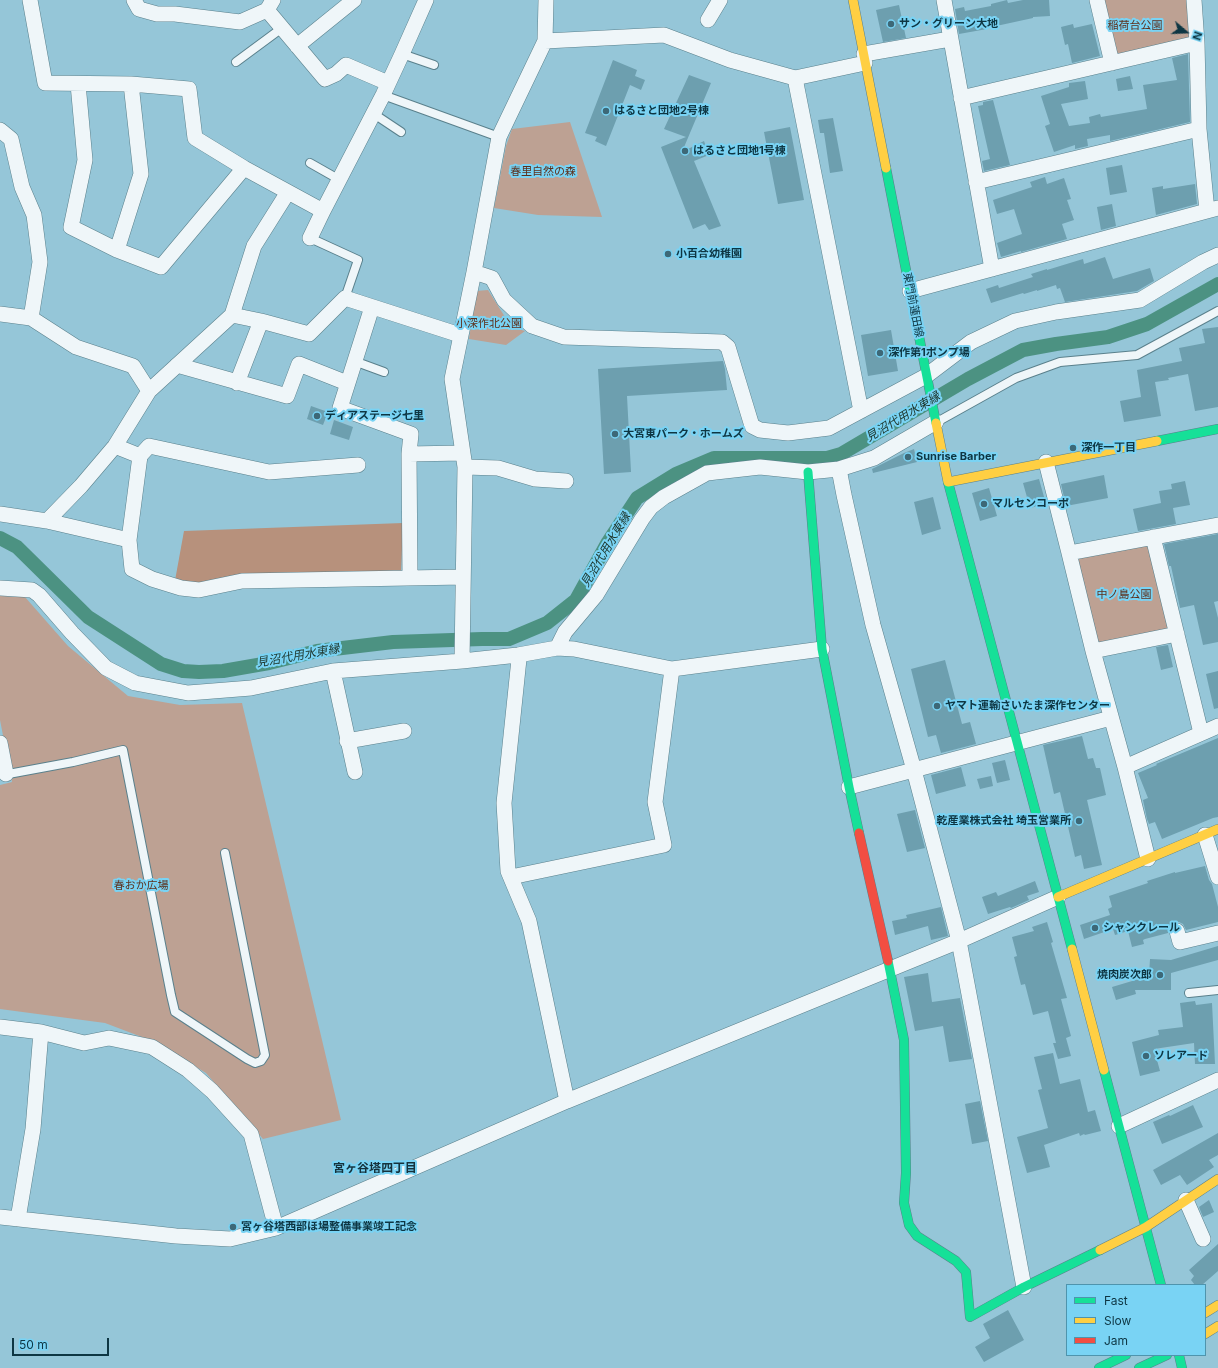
<!DOCTYPE html>
<html>
<head>
<meta charset="utf-8">
<style>
  body { margin:0 }
  #map { position:relative; width:1218px; height:1368px; overflow:hidden; background:#95c6d8; font-family:Inter,sans-serif }
  canvas { display:block }
  .legend { position:absolute; left:1066px; top:1284px; width:140px; height:72px; box-sizing:border-box; background:#79d3f4; border:1px solid #4e94ad; margin:0; padding:5px 7px; list-style:none; font-size:12px; color:#0e3643 }
  .legend li { display:flex; align-items:center; gap:8px; height:20px }
  .legend b { width:20px; border:1px solid #4e94ad }
  .north { position:absolute; left:1166px; top:12px; width:40px; height:40px; -webkit-text-stroke:3px #79d3f4; paint-order:stroke; rotate:109deg; font-size:11px; font-weight:700; line-height:16px; text-align:center; color:#0e3643 }
  .north::after { content:''; display:block; margin:auto; width:14px; height:18px; background:#0e3643; clip-path:polygon(50% 0,100% 100%,50% 72%,0 100%) }
  .scale { position:absolute; left:12px; top:1338px; width:97px; height:18px; box-sizing:border-box; border:2px solid #0e3643; border-top:0; padding-left:5px; font-size:12px; line-height:14px; white-space:nowrap; color:#0e3643; -webkit-text-stroke:3px #79d3f4; paint-order:stroke }
</style>
</head>
<body>
<div id="map">
<canvas width="1218" height="1368"></canvas>
<ul class="legend">
<li><b style="height:5px;background:#16e098"></b>Fast</li>
<li><b style="height:5px;background:#ffcf43"></b>Slow</li>
<li><b style="height:5px;background:#f24e42"></b>Jam</li>
</ul>
<div class="north">N</div>
<div class="scale">50 m</div>
</div>
<script>
const c = document.querySelector('canvas').getContext('2d');
c.lineJoin = 'round';
function fillPath(path, color) {
  c.fillStyle = color;
  c.fill(path, 'evenodd');
}
function shape(rows) {
  const path = new Path2D();
  for (const r of rows) {
    path.moveTo(r[0], r[1]);
    for (let i = 2; i < r.length; i += 2) path.lineTo(r[i], r[i + 1]);
  }
  return path;
}
function strokePath(path, color, width, dash) {
  c.strokeStyle = color;
  c.lineWidth = width;
  c.lineCap = dash ? 'butt' : 'round';
  c.setLineDash(dash || []);
  c.stroke(path);
}
function write(font, color, halo, rows, align = 'center') {
  c.font = font + ' Inter,"Noto Sans JP",sans-serif';
  c.lineWidth = 4;
  c.setLineDash([]);
  c.textBaseline = 'middle';
  c.strokeStyle = halo;
  c.fillStyle = color;
  for (const [text, x, y, turn = 0] of rows) {
    c.save();
    c.translate(x, y);
    c.rotate((+turn || 0) * Math.PI / 180);
    c.textAlign = isNaN(turn) ? turn : align;
    if (halo) c.strokeText(text, 0, 0);
    c.fillText(text, 0, 0);
    c.restore();
  }
}
fillPath(shape([
  [1102,0,1189,0,1191,37,1116,55],
  [570,122,602,217,538,215,494,208,506,146,512,129],
  [488,290,505,317,518,329,525,331,506,345,469,339,476,291],
  [1144,545,1150,548,1170,629,1105,645,1098,641,1077,562,1080,556],
  [0,596,25,597,68,646,128,696,180,705,242,703,341,1120,263,1139,206,1073,155,1042,105,1023,0,1009,0,785,12,782,0,720]
]), '#bda193');
fillPath(shape([
  [403,523,401,573,174,586,184,531]
]), '#b7917c');
strokePath(shape([
  [0,538,17,547,88,617,161,664,183,671,199,672,223,671,269,663,317,651,393,642,482,639,509,639,547,623,576,600,608,542,637,498,676,474,714,458,827,458,841,454,968,379,1023,350,1056,344,1108,337,1147,324,1218,284]
]), '#4c9282', 14);
fillPath(shape([
  [1007,0,1008,3,1023,0,1049,0,1050,16,1033,17,1033,18,987,28,987,29,959,34,955,9,964,7,965,11,991,6,991,4],
  [899,5,906,38,883,42,876,10],
  [1073,24,1074,28,1092,24,1100,56,1072,63,1068,44,1065,45,1061,27],
  [1188,54,1190,122,1110,141,1110,135,1087,139,1088,146,1075,149,1075,145,1054,152,1045,126,1050,124,1041,96,1069,87,1069,83,1085,81,1088,99,1061,104,1069,126,1090,123,1089,117,1100,114,1101,117,1147,109,1143,85,1177,80,1172,58],
  [613,60,637,70,635,76,645,80,641,90,630,85,606,146,595,141,597,137,585,133],
  [689,75,711,83,682,152,704,141,709,155,694,161,721,226,709,230,705,224,693,229,661,147,686,137,664,129],
  [1130,76,1133,89,1118,91,1116,79],
  [993,100,1010,165,984,171,982,161,990,159,978,106,983,105,983,102],
  [833,118,843,171,830,173,824,133,820,133,818,120],
  [790,127,804,200,778,204,764,132],
  [1122,165,1127,192,1110,195,1106,168],
  [1045,177,1047,184,1064,178,1071,199,1067,200,1074,220,1062,224,1067,239,1021,252,1021,251,1001,257,997,243,1022,234,1014,209,997,214,993,200,1032,187,1030,182],
  [1195,184,1197,204,1156,215,1152,188,1163,186,1163,189],
  [1112,204,1116,226,1101,230,1097,207],
  [1105,257,1113,279,1150,268,1154,281,1137,291,1065,302,1060,288,1057,289,1056,285,1037,291,1037,290,1024,294,1023,293,991,303,986,289,998,285,999,288,1033,277,1031,274,1047,269,1047,270,1083,259,1084,264],
  [1218,327,1218,407,1195,411,1188,374,1168,378,1169,380,1155,382,1161,416,1124,422,1120,401,1141,397,1137,370,1182,361,1179,348,1205,343,1202,329],
  [891,330,898,371,868,376,861,335],
  [723,361,725,369,727,390,627,396,631,472,604,474,598,369],
  [311,406,328,412,323,425,307,419],
  [334,420,353,427,349,440,330,434],
  [914,449,917,462,873,473,872,469,904,453],
  [1104,475,1108,498,1066,506,1061,484],
  [1039,479,1046,504,1030,508,1023,483],
  [1185,481,1190,505,1173,508,1176,524,1138,531,1133,509,1161,503,1159,491,1172,489,1171,484],
  [989,488,997,516,980,521,972,493],
  [933,497,941,529,922,535,914,502],
  [1218,534,1218,601,1214,602,1218,618,1218,642,1203,645,1194,605,1180,608,1171,566,1169,566,1164,544],
  [1168,645,1173,667,1161,670,1156,647],
  [945,660,962,724,970,722,976,744,941,753,936,735,928,737,911,669],
  [1218,671,1218,708,1214,709,1206,674],
  [1082,736,1088,759,1093,758,1096,768,1100,768,1106,795,1087,800,1102,865,1084,869,1081,855,1075,857,1060,792,1054,794,1043,745],
  [1218,738,1218,817,1213,818,1162,839,1155,822,1149,824,1147,819,1143,800,1148,798,1138,773,1157,765,1156,764],
  [1005,760,1010,780,997,783,992,763],
  [961,767,966,786,936,794,931,775],
  [991,776,993,786,980,789,977,779],
  [915,810,925,848,907,852,897,814],
  [1205,866,1209,880,1212,884,1218,907,1218,922,1186,930,1183,924,1179,922,1174,922,1171,924,1168,928,1168,933,1145,939,1143,940,1144,944,1132,947,1128,931,1115,935,1113,929,1084,939,1080,925,1110,915,1108,909,1112,907,1109,896,1148,883,1147,881,1175,872,1175,873],
  [1035,881,1039,892,1027,896,1029,900,1011,908,1010,907,988,914,982,897,996,892,998,896],
  [941,907,948,936,931,940,928,926,895,935,892,921,907,918,906,915],
  [1047,922,1053,942,1051,943,1067,998,1061,999,1071,1036,1066,1038,1071,1056,1058,1059,1053,1043,1056,1043,1048,1011,1033,1015,1025,984,1021,985,1014,957,1017,956,1012,937,1034,931,1032,927],
  [1218,946,1218,960,1171,973,1171,990,1135,990,1136,994,1116,1000,1112,987,1149,976,1150,959,1171,960],
  [928,973,932,1002,960,998,972,1059,949,1062,943,1026,915,1031,904,977],
  [1195,1001,1196,1005,1212,1003,1215,1064,1195,1064,1194,1043,1154,1049,1160,1071,1140,1076,1132,1042,1159,1035,1158,1030,1183,1027,1180,1003],
  [1053,1053,1060,1084,1080,1079,1088,1112,1095,1110,1101,1131,1085,1135,1084,1134,1080,1136,1079,1133,1044,1145,1050,1167,1027,1173,1017,1137,1048,1128,1038,1090,1042,1089,1034,1057],
  [980,1101,988,1141,972,1144,965,1104],
  [1193,1105,1203,1127,1162,1144,1153,1122,1169,1115,1170,1116],
  [1218,1133,1218,1155,1209,1160,1214,1167,1187,1185,1180,1175,1161,1185,1153,1170],
  [1209,1200,1214,1212,1203,1217,1199,1207],
  [1218,1244,1218,1271,1202,1285,1195,1285,1191,1280,1194,1276,1189,1270],
  [1008,1310,1024,1340,984,1362,975,1347,990,1338,983,1324]
]), '#6d9faf');
const lane = shape([
  [402,54,434,65],
  [236,62,282,28],
  [383,95,499,137],
  [374,114,401,132],
  [310,163,340,180],
  [310,238,358,260,345,298],
  [354,361,384,372],
  [937,422,1016,378,1060,362,1137,355,1218,311],
  [3,775,73,762,123,750,171,995,175,1012,247,1059,255,1063,261,1061,265,1055,225,853],
  [1189,993,1218,990]
]);
const street = shape([
  [30,0,45,83,131,84,189,89,195,138,244,168,323,211],
  [134,0,139,9,157,14,175,14,240,22,267,10,273,0],
  [944,0,992,269],
  [1097,0,1112,63],
  [1194,0,1197,43,1199,129,1207,211],
  [267,10,325,79,336,74,346,65,388,83],
  [708,20,720,0],
  [545,41,664,35,730,60,795,78,865,63],
  [297,46,354,0],
  [864,54,950,39],
  [795,78,861,411],
  [78,84,85,160,71,227,117,250,161,267,244,168],
  [961,98,1197,43],
  [0,130,11,139,22,187,34,215,40,262,31,318],
  [976,182,1199,129],
  [310,238,323,211,383,95,402,54,426,0],
  [117,250,141,174,131,84],
  [474,272,492,278,504,300,532,326,564,337,722,342,728,347,752,426,760,430,788,433,829,428,926,376,971,342,1015,321,1056,312,1140,300,1203,262,1218,255],
  [910,291,1218,208],
  [372,307,340,408,411,434,409,454,410,577],
  [0,314,31,318,76,347,133,366,149,391],
  [232,315,261,321,309,334,345,298,460,335],
  [177,365,287,396,299,364,347,383],
  [237,383,261,321],
  [115,446,140,456],
  [409,454,462,453],
  [1046,462,1069,553],
  [358,465,269,472,149,446,140,456,129,540,132,569,152,579,181,588,199,590,242,581,463,577],
  [465,467,498,468,535,479,566,481],
  [839,469,844,495,873,625,914,770,959,941,1024,1287],
  [0,514,47,521,129,540],
  [47,521,81,486,115,446,149,391,232,315,254,246,288,192],
  [1153,537,1201,733],
  [0,588,32,590,39,595,72,633,106,668,135,683,188,693,251,688,333,671,462,661,518,655,557,648,574,649,672,669,822,649],
  [557,648,565,632,596,595,642,519,651,507,664,497,707,473,760,467,808,472,839,469,874,458,936,422],
  [1093,651,1177,634],
  [518,655,519,659,504,803,508,871,529,921,567,1101],
  [462,661,465,467,452,379,474,272,499,137,545,41,546,0],
  [333,671,355,772],
  [347,741,404,731],
  [0,743,6,774],
  [1125,767,1218,726],
  [849,787,1111,718],
  [1205,835,1218,877],
  [1148,859,1125,767,1093,651,1069,553,1218,525],
  [511,877,664,845,655,802,672,669],
  [1177,931,1180,942,1218,933],
  [0,1027,41,1032,84,1043,109,1038,152,1047,188,1070,212,1091,251,1134,276,1228],
  [1119,1126,1218,1080],
  [1186,1200,1203,1239],
  [0,1217,176,1236,230,1239,276,1228,567,1101,959,941,1058,897],
  [18,1219,33,1129,41,1032]
]);
const fast = shape([
  [886,168,936,423],
  [1157,441,1218,429],
  [808,472,822,649,849,787,859,833],
  [948,482,1072,949],
  [888,961,904,1040,906,1173,904,1203,909,1225,917,1236,956,1261,966,1272,970,1317,1024,1287,1100,1250],
  [1104,1070,1161,1285],
  [1179,1355,1182,1368],
  [1099,1368,1126,1355],
  [1139,1368,1167,1355]
]);
const slow = shape([
  [853,0,886,168],
  [936,423,948,482,1157,441],
  [1058,897,1218,829],
  [1072,949,1104,1070],
  [1100,1250,1146,1227,1218,1179],
  [1205,1313,1218,1305],
  [1205,1334,1218,1326]
]);
const jam = shape([
  [859,833,888,961]
]);
strokePath(lane, '#5a808c', 10);
strokePath(street, '#5a808c', 16);
strokePath(fast, '#5a808c', 10);
strokePath(slow, '#5a808c', 10);
strokePath(jam, '#5a808c', 10);
strokePath(lane, '#eff6f9', 8);
strokePath(street, '#eff6f9', 15);
strokePath(fast, '#16e098', 9);
strokePath(slow, '#ffcf43', 9);
strokePath(jam, '#f24e42', 9);
for (const [x, y, r, color] of [
  [891,24,4,"#3d6877"],
  [606,111,4,"#3d6877"],
  [685,151,4,"#3d6877"],
  [668,254,4,"#3d6877"],
  [880,353,4,"#3d6877"],
  [317,416,4,"#3d6877"],
  [615,434,4,"#3d6877"],
  [1073,448,4,"#3d6877"],
  [908,457,4,"#3d6877"],
  [984,504,4,"#3d6877"],
  [937,706,4,"#3d6877"],
  [1079,821,4,"#3d6877"],
  [1095,928,4,"#3d6877"],
  [1160,975,4,"#3d6877"],
  [1146,1056,4,"#3d6877"],
  [233,1227,4,"#3d6877"]
]) {
  const dot = new Path2D();
  dot.arc(x, y, r, 0, 2 * Math.PI);
  c.fillStyle = color;
  c.fill(dot);
  strokePath(dot, '#79d3f4', 1.5);
}
write('bold 11px', '#0e3643', '#79d3f4', [
  ["サン・グリーン大地",899,24],
  ["はるさと団地2号棟",614,111],
  ["はるさと団地1号棟",693,151],
  ["小百合幼稚園",676,254],
  ["深作第1ポンプ場",888,353],
  ["ディアステージ七里",325,416],
  ["大宮東パーク・ホームズ",623,434],
  ["深作一丁目",1081,448],
  ["Sunrise Barber",916,457],
  ["マルセンコーポ",992,504],
  ["ヤマト運輸さいたま深作センター",945,706],
  ["乾産業株式会社 埼玉営業所",1071,821,"right"],
  ["シャンクレール",1103,928],
  ["焼肉炭次郎",1152,975,"right"],
  ["ソレアード",1154,1056],
  ["宮ヶ谷塔西部ほ場整備事業竣工記念",241,1227]
], 'left');
write('11px', '#5d301c', '#79d3f4', [
  ["稲荷台公園",1135,26],
  ["春里自然の森",543,172],
  ["小深作北公園",489,324],
  ["中ノ島公園",1124,595],
  ["春おか広場",141,886]
]);
write('11px', '#0e3643', '#79d3f4', [
  ["東門前蓮田線",913,305,79]
]);
write('italic 12px', '#1d352b', '#79d3f4', [
  ["見沼代用水東縁",903,417,-31],
  ["見沼代用水東縁",606,550,-59],
  ["見沼代用水東縁",298,656,-10]
]);
write('bold 12px', '#15323c', '#79d3f4', [
  ["宮ヶ谷塔四丁目",375,1168]
]);
</script>
</body>
</html>
